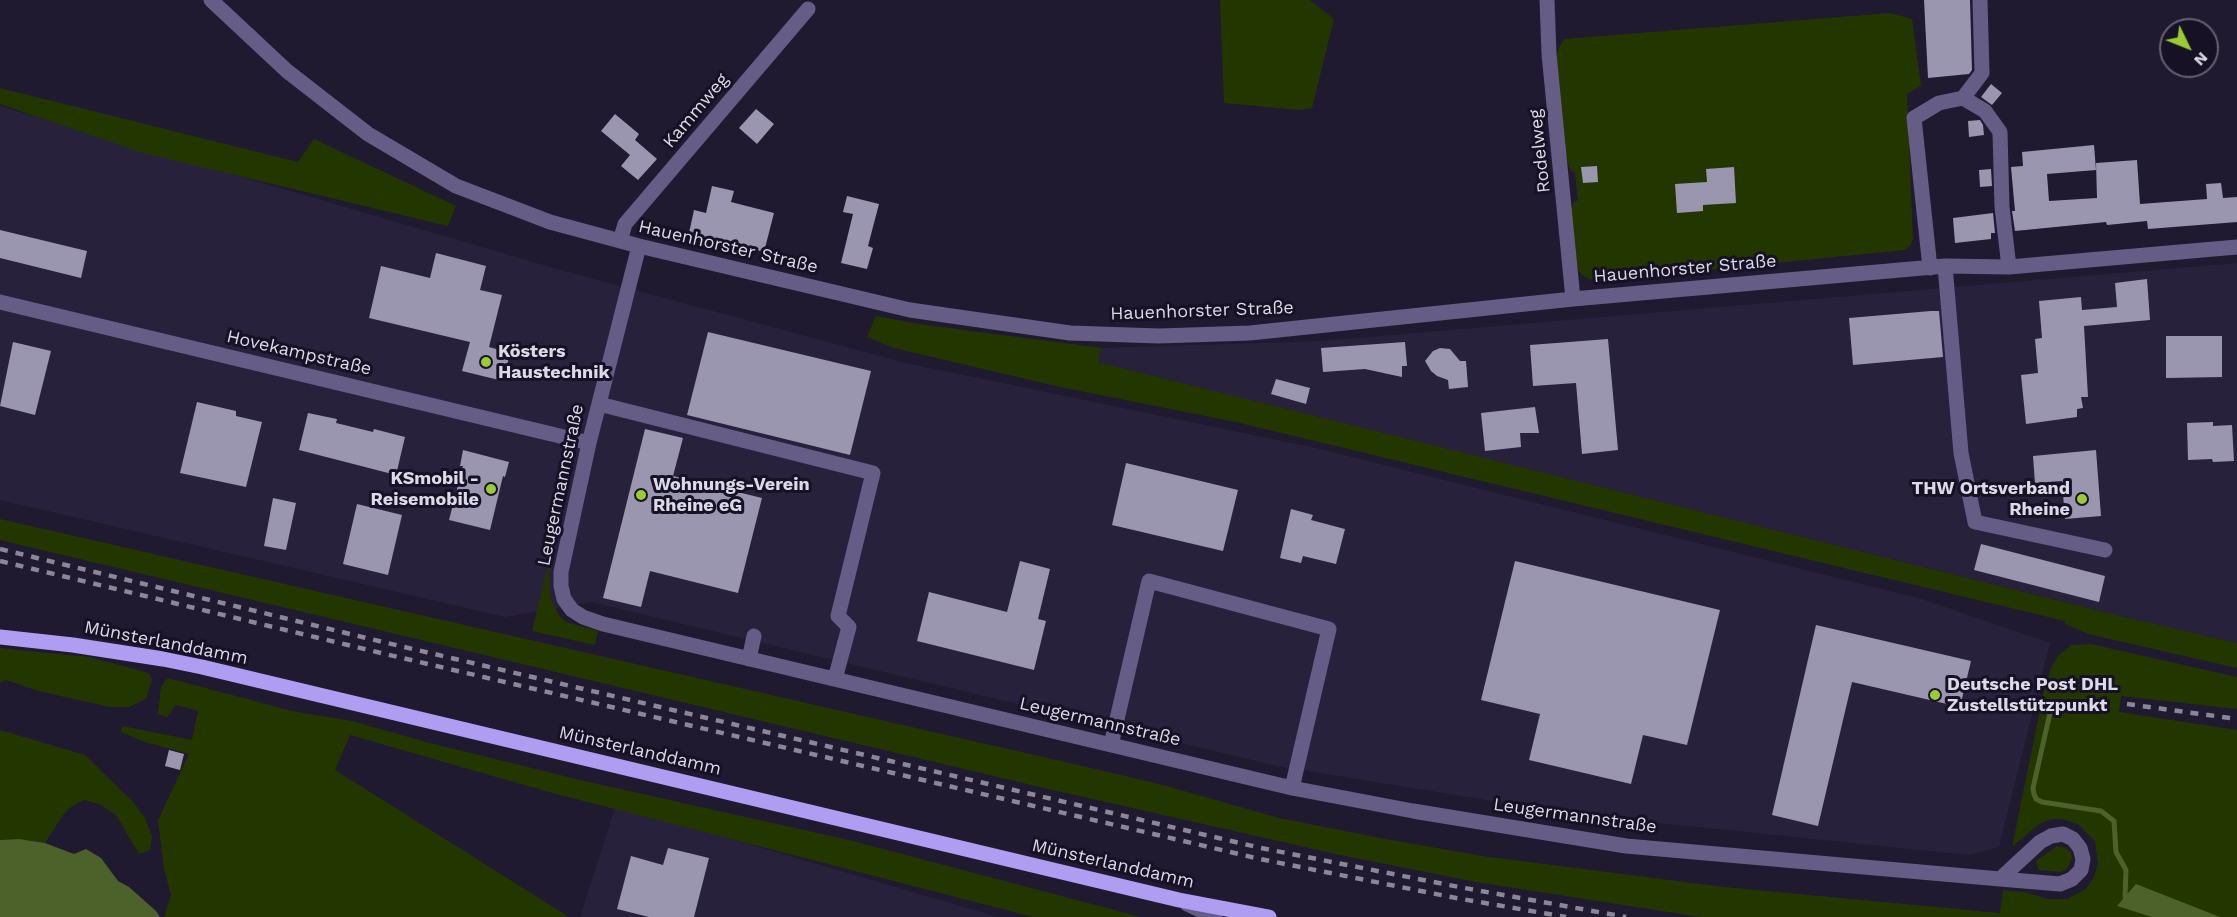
<!DOCTYPE html>
<html>
<head>
<meta charset="utf-8">
<style>
  body { margin:0 }
  #map { position:relative; width:2237px; height:917px; overflow:hidden; background:#1f1a2f; font-family:"Work Sans",sans-serif }
  canvas { display:block }
  .north { position:absolute; left:2159px; top:18px; width:60px; height:60px; box-sizing:border-box; background:#161125; border:2px solid #656173; border-radius:50%; rotate:133deg; font-size:16px; font-weight:700; line-height:24px; text-align:center; color:#dcdae8 }
  .north::after { content:''; display:block; margin:auto; width:21px; height:27px; background:#9acb35; clip-path:polygon(50% 0,100% 100%,50% 72%,0 100%) }
</style>
</head>
<body>
<div id="map">
<canvas width="2237" height="917"></canvas>
<div class="north">N</div>
</div>
<script>
const c = document.querySelector('canvas').getContext('2d');
c.lineJoin = 'round';
function fillPath(path, color) {
  c.fillStyle = color;
  c.fill(path, 'evenodd');
}
function shape(rows) {
  const path = new Path2D();
  for (const r of rows) {
    path.moveTo(r[0], r[1]);
    for (let i = 2; i < r.length; i += 2) path.lineTo(r[i], r[i + 1]);
  }
  return path;
}
function strokePath(path, color, width, dash) {
  c.strokeStyle = color;
  c.lineWidth = width;
  c.lineCap = dash ? 'butt' : 'round';
  c.setLineDash(dash || []);
  c.stroke(path);
}
function write(font, color, halo, rows, align = 'center') {
  c.font = font + ' "Work Sans",sans-serif';
  c.lineWidth = 6;
  c.setLineDash([]);
  c.textBaseline = 'middle';
  c.strokeStyle = halo;
  c.fillStyle = color;
  for (const [text, x, y, turn = 0] of rows) {
    c.save();
    c.translate(x, y);
    c.rotate((+turn || 0) * Math.PI / 180);
    c.textAlign = isNaN(turn) ? turn : align;
    if (halo) c.strokeText(text, 0, 0);
    c.fillText(text, 0, 0);
    c.restore();
  }
}
fillPath(shape([
  [0,106,557,269,906,363,1316,448,1922,599,2050,643,1999,847,1968,855,1572,814,1277,766,591,602,505,617,0,500],
  [2237,263,2237,643,2117,615,1098,362,1102,348,1321,341],
  [616,805,998,917,580,917]
]), '#27213c');
fillPath(shape([
  [1220,0,1310,0,1334,19,1312,108,1299,110,1224,103],
  [1890,13,1912,19,1921,86,1907,94,1913,239,1910,246,1904,250,1598,281,1586,278,1576,269,1571,209,1574,202,1578,200,1575,172,1571,171,1566,158,1555,62,1558,50,1564,39],
  [0,88,298,162,314,139,456,206,448,226,143,153,0,104],
  [876,316,919,324,1102,348,1098,362,2117,615,2237,643,2237,668,2088,634,2065,624,2065,621,1240,423,1060,387,894,348,867,337],
  [0,519,1100,770,1163,785,1279,818,1380,838,1482,856,1724,887,2000,913,2003,890,2024,892,2049,899,2067,899,2086,889,2094,877,2098,864,2095,841,2078,824,2062,819,2051,819,2039,824,2012,847,2043,695,2051,668,2058,656,2071,645,2091,644,2237,677,2237,709,2121,696,2119,712,2237,730,2237,917,1700,917,1476,882,1340,855,1044,788,0,540],
  [557,529,559,531,549,573,550,596,558,614,566,622,598,631,595,645,532,631],
  [0,648,89,657,149,673,152,680,146,699,129,707,110,707,38,691,6,680,0,683],
  [168,678,292,711,352,721,426,742,580,780,853,841,1141,917,1033,917,545,791,350,735,335,770,569,917,164,917,171,895,164,869,158,820,189,754,145,742,121,732,122,726,192,740,198,711,176,705,167,717,158,714,161,687],
  [0,730,85,755,133,802,145,818,152,837,150,850,139,854,116,815,101,805,84,800,71,807,63,815,45,843,19,839,0,840],
  [2057,846,2066,848,2071,852,2072,858,2067,869,2061,872,2039,870,2036,863,2037,860]
]), '#243600');
fillPath(shape([
  [19,839,45,843,74,854,86,849,101,858,118,881,129,887,156,911,160,917,0,917,0,840],
  [2136,884,2220,917,2152,917,2117,906]
]), '#4d612b');
strokePath(shape([
  [2050,713,2033,788,2034,794,2036,799,2042,802,2101,811,2114,821,2116,852,2126,870,2125,897,2130,899]
]), '#4d612b', 5);
fillPath(shape([
  [1924,0,1970,0,1972,70,1969,74,1928,78],
  [1991,84,2002,93,1992,105,1981,97],
  [756,109,774,124,757,144,739,128],
  [615,114,639,134,635,140,657,159,638,180,621,166,630,155,601,131],
  [1980,120,1983,125,1984,135,1969,137,1968,121],
  [2094,145,2096,170,2047,174,2049,201,2097,198,2096,163,2137,160,2140,204,2207,199,2206,184,2221,183,2223,198,2237,197,2237,222,2148,229,2147,221,2107,225,2106,222,2015,231,2012,211,2015,211,2011,167,2023,166,2022,152],
  [1597,166,1598,182,1583,183,1581,167],
  [1734,167,1736,203,1703,205,1703,211,1677,213,1675,184,1707,182,1706,169],
  [1991,169,1992,186,1980,187,1979,170],
  [712,186,734,191,731,202,774,213,764,252,689,233,694,210,706,213],
  [847,196,879,204,868,246,873,248,867,269,841,263,853,214,843,212],
  [1993,213,1995,233,1991,233,1991,239,1955,243,1953,218],
  [0,230,87,251,81,278,0,258],
  [436,253,486,266,480,290,502,295,489,347,510,353,503,381,462,371,470,342,369,318,381,266,430,278],
  [2147,279,2150,320,2084,326,2088,397,2081,397,2083,408,2077,409,2077,417,2026,424,2021,375,2038,373,2035,339,2042,338,2039,301,2081,297,2082,310,2117,307,2115,283],
  [1931,311,1939,311,1943,357,1853,365,1849,318],
  [708,332,871,371,850,455,687,415],
  [2166,336,2222,336,2222,377,2166,378],
  [1608,339,1618,450,1582,454,1576,383,1533,386,1530,345],
  [13,342,51,351,35,415,0,406],
  [1405,342,1407,366,1402,366,1402,377,1365,369,1323,372,1321,348],
  [1440,348,1450,349,1460,361,1466,361,1468,387,1449,389,1448,380,1437,376,1431,371,1425,361,1433,351],
  [1276,379,1310,388,1306,404,1271,394],
  [197,402,236,411,236,416,262,422,246,487,180,473],
  [1535,407,1539,433,1520,433,1521,447,1485,451,1481,413],
  [308,413,337,419,336,423,373,432,374,429,405,437,396,475,299,450],
  [2213,422,2213,426,2232,425,2234,461,2213,462,2212,459,2188,460,2187,423],
  [645,429,683,438,673,476,762,498,738,593,650,571,641,607,603,598],
  [463,450,509,462,505,477,503,476,490,530,449,520,463,466,460,466],
  [2096,450,2101,516,2065,519,2062,481,2035,483,2033,456],
  [1126,463,1238,490,1223,551,1112,525],
  [273,498,296,503,286,550,264,546],
  [357,504,402,515,388,575,343,564],
  [1291,509,1313,515,1311,520,1345,529,1336,564,1303,556,1301,563,1280,558],
  [1981,544,2105,576,2099,602,1974,570],
  [1020,561,1050,569,1038,619,1046,621,1034,670,917,641,929,592,1007,612],
  [1515,561,1720,610,1687,745,1643,735,1631,784,1529,760,1540,714,1481,700],
  [1816,625,1971,661,1960,707,1852,682,1818,826,1772,815],
  [169,750,184,754,180,770,165,766],
  [668,848,709,858,694,917,649,917,617,909,631,856,663,865]
]), '#9a96b0');
strokePath(shape([
  [211,0,287,71,368,134,456,186,550,222,639,246,910,310,1070,333,1159,336,1250,333,1573,299,1945,266,2009,267,2237,247],
  [1547,0,1549,54,1573,299],
  [1963,98,1985,111,2000,132,2002,207,2009,267],
  [620,241,625,224,808,9],
  [639,246,589,443,561,572,561,586,564,599,572,610,583,617,603,624,1292,788,1413,811,1626,846,2000,879,2060,884,2072,879,2081,870,2083,859,2080,848,2073,839,2063,834,2051,836,2040,842,2000,879],
  [1945,266,1961,453,1975,522,2105,550],
  [1930,268,1914,118,1939,103,1963,98,1982,73,1980,0],
  [0,302,589,443],
  [599,404,873,473,838,616,849,627,835,679],
  [749,659,754,636],
  [1111,745,1149,581,1329,629,1292,788],
  [1187,904,1215,917]
]), '#665d86', 15);
strokePath(shape([
  [0,637,73,645,163,659,202,667,1179,900,1269,917]
]), '#af9df2', 15);
strokePath(shape([
  [0,549,383,642,1261,848,1459,887,1626,917],
  [0,561,381,653,1260,859,1456,898,1566,917],
  [2127,704,2237,719]
]), '#8a8798', 4.5, [8, 8]);
for (const [x, y, r, color] of [
  [486,362,6,"#9acb35"],
  [491,489,6,"#9acb35"],
  [641,495,6,"#9acb35"],
  [2082,499,6,"#9acb35"],
  [1935,695,6,"#9acb35"]
]) {
  const dot = new Path2D();
  dot.arc(x, y, r, 0, 2 * Math.PI);
  c.fillStyle = color;
  c.fill(dot);
  strokePath(dot, '#161125', 2);
}
write('18px', '#dcdae8', '#161125', [
  ["Kammweg",696,111,-50],
  ["Rodelweg",1540,151,-96],
  ["Hauenhorster Straße",728,247,13],
  ["Hauenhorster Straße",1685,269,-5],
  ["Hauenhorster Straße",1202,311,-2],
  ["Hovekampstraße",299,353,13],
  ["Leugermannstraße",561,485,-78],
  ["Münsterlanddamm",166,643,11],
  ["Leugermannstraße",1100,722,13],
  ["Münsterlanddamm",640,751,13],
  ["Leugermannstraße",1575,816,8],
  ["Münsterlanddamm",1113,864,13]
]);
write('bold 18px', '#dcdae8', '#161125', [
  ["Kösters",498,352],
  ["Haustechnik",498,373],
  ["KSmobil -",479,479,"right"],
  ["Reisemobile",479,500,"right"],
  ["Wohnungs-Verein",653,485],
  ["Rheine eG",653,506],
  ["THW Ortsverband",2070,489,"right"],
  ["Rheine",2070,510,"right"],
  ["Deutsche Post DHL",1947,685],
  ["Zustellstützpunkt",1947,706]
], 'left');
</script>
</body>
</html>
